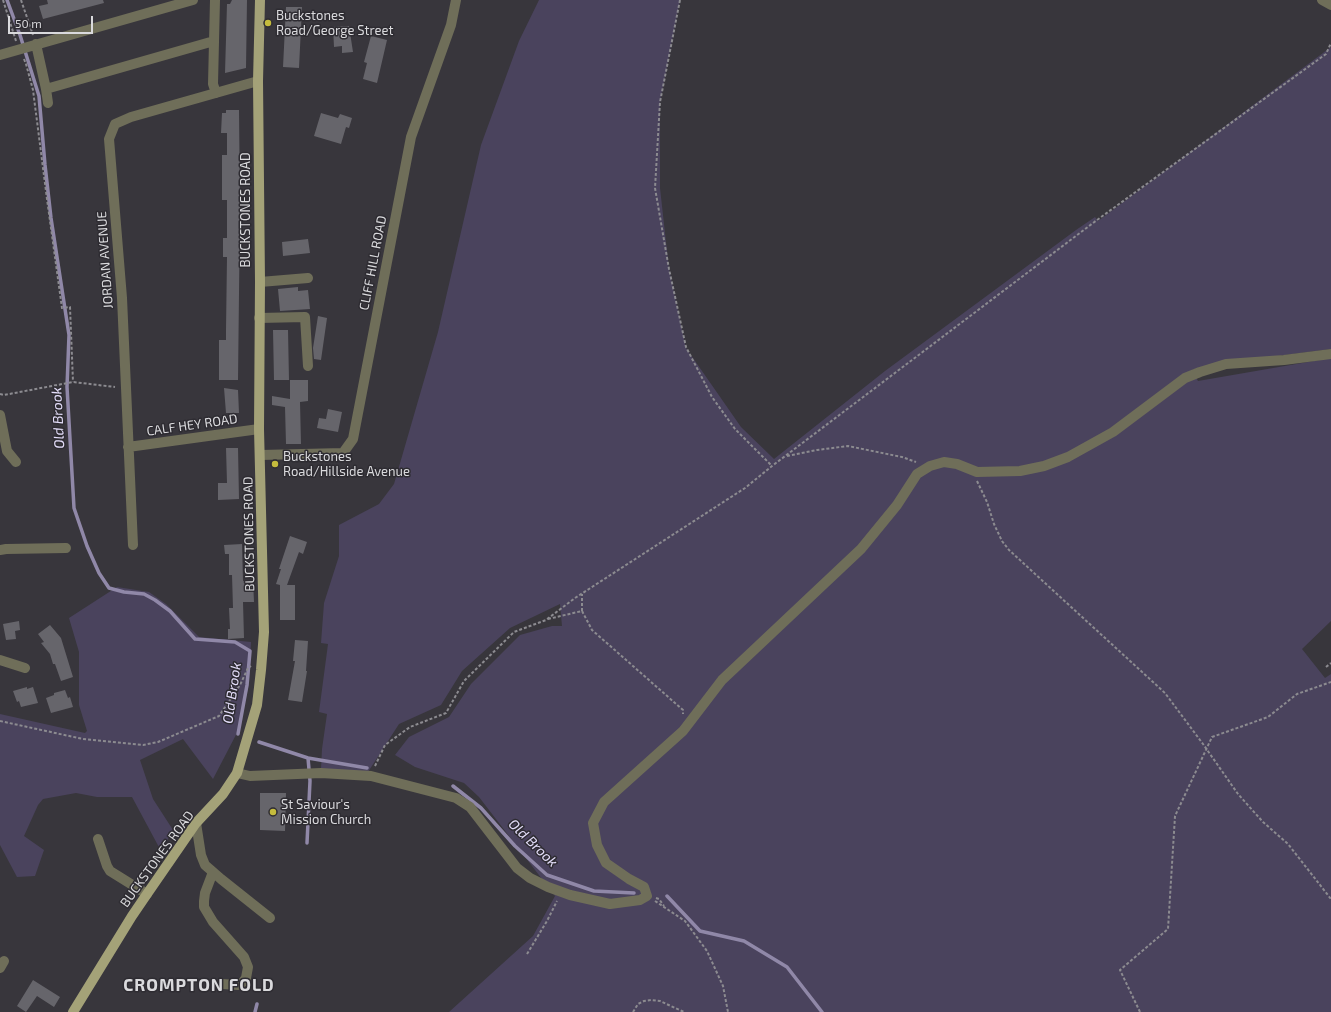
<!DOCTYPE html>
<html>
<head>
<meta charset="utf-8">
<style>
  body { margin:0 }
  #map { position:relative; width:1331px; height:1012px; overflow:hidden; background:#38363c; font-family:"Exo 2",sans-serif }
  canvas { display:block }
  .scale { position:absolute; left:8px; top:16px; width:85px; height:18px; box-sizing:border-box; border:2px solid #dadadd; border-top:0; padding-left:5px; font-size:12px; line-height:14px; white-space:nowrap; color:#dadadd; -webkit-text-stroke:3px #2e2c32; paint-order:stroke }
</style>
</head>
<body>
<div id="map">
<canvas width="1331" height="1012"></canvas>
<div class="scale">50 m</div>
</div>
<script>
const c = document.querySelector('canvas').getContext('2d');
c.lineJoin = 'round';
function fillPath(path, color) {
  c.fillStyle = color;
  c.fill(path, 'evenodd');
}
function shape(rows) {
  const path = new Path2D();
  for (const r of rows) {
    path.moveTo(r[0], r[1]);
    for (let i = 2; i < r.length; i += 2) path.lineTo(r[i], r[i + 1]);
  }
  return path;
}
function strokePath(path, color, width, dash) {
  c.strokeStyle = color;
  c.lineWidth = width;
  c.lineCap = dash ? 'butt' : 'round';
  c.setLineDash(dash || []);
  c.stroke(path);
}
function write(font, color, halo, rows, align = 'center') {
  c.font = font + ' "Exo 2",sans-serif';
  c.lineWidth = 3;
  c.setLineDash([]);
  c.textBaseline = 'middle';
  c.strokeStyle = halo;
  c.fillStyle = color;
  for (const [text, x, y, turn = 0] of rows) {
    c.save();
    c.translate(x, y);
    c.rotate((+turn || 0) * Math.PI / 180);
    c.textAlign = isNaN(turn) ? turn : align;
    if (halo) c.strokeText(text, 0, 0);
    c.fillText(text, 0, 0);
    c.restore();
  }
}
fillPath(shape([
  [539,0,680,0,660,102,660,188,669,269,686,348,741,427,774,459,885,371,1076,230,1095,217,1098,221,1331,47,1331,349,1209,365,1192,370,1198,381,1331,358,1331,621,1302,649,1325,678,1331,674,1331,1012,449,1012,533,936,555,896,479,797,464,783,415,767,395,755,409,737,449,717,471,684,520,635,552,626,562,626,560,604,510,628,462,671,441,705,399,724,368,772,321,769,322,749,327,714,319,712,328,644,321,643,324,603,339,556,339,525,379,504,394,484,438,332,481,145,519,41],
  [117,587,149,592,166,604,199,637,251,642,249,684,239,729,213,779,183,739,140,760,153,799,173,830,161,851,132,797,97,797,76,793,43,799,38,805,24,836,44,850,35,876,17,877,0,845,0,714,85,733,87,731,79,705,79,652,69,618]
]), '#4a435d');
strokePath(shape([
  [7,0,20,35,39,96,45,165,51,218,69,335,67,387,74,508,87,546,99,573,109,588,124,592,144,594,155,600,170,611,195,639,235,642,250,651,247,685,238,734],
  [259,742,308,758,367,768],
  [453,786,481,808,515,846,547,875,594,891,634,893],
  [307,843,310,781,308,758],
  [667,896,700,931,744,941,787,967,822,1012],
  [255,1012,257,1004]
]), '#9088a8', 3.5);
fillPath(shape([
  [47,0,103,0,104,3,43,19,39,6,48,4],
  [232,0,247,0,246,68,225,73,227,4,230,4],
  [286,7,302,7,299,68,283,67],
  [349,26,353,52,342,53,342,46,334,47,333,27],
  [371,36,387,40,377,83,363,79,367,63,364,62],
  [226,110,239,110,240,207,238,380,219,380,219,340,226,340,226,330,227,257,223,257,223,238,227,238,227,200,222,200,222,155,227,155,227,133,221,133,222,113,226,113],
  [321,113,338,118,340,114,352,118,349,128,346,127,341,144,314,136],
  [308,239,310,253,283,256,282,242],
  [298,287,298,291,308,290,310,309,280,311,278,289],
  [318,316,327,318,321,360,314,359,313,348],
  [273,330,288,330,289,380,274,380],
  [290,380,308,380,308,401,300,402,301,444,286,444,285,407,272,405,272,396,290,399],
  [224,388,238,390,239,413,226,413],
  [328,409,342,412,338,432,317,428,319,418,326,419],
  [226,448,238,448,239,499,218,500,218,483,227,483],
  [290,536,307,542,303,554,299,552,287,585,295,585,295,620,280,620,280,585,276,584,281,569,279,569],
  [242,544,243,581,253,580,254,602,243,602,244,638,228,639,228,629,230,629,229,608,233,608,232,575,229,575,229,554,225,554,224,545],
  [19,621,20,630,15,631,16,639,6,640,3,624],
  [50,625,61,638,73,677,61,681,55,664,53,664,50,654,41,643,44,642,38,634],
  [295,640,308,641,306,671,307,671,302,702,288,700,295,661,293,661],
  [27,687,27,689,33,687,38,703,21,707,19,701,17,702,13,691],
  [65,690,68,698,70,697,73,707,51,713,46,698,54,695,54,693],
  [260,793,286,793,285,831,260,830],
  [33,980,60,997,54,1007,37,996,26,1012,17,1006]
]), '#66656b');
strokePath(shape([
  [3,0,16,41],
  [21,0,33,35],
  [680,0,660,102,655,188,669,269,686,347,712,397,735,429,772,466],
  [24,59,26,64,33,90,47,199,62,308,70,307,73,382],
  [0,394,4,395,73,382,115,387],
  [787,456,817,450,848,446,902,457,916,462],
  [977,481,987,502,994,524,1002,541,1009,550,1165,693,1203,744,1238,794,1263,822,1288,844,1331,899],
  [582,611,582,594],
  [548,619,582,611,592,630,683,710,683,714],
  [1326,667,1331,663],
  [0,721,83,739,143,745,158,742,219,716,240,685,248,668,251,666],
  [375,766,385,745,410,727,446,713,464,681,514,632,546,620,575,598,745,488,772,466,1097,220,1326,54,1331,43],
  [656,898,659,899,664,906],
  [655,901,685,921,707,951,723,986,728,1012],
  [527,954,547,921,557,901],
  [633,1012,638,1004,644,1001,651,1000,660,1001,684,1012],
  [1140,1012,1120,970,1168,929,1175,816,1212,737,1268,717,1297,694,1331,682]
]), '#8c8b90', 2, [3, 2]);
strokePath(shape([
  [215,0,213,84,216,93],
  [1322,0,1331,5],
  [36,44,46,89,214,41],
  [0,55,193,0],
  [46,89,48,103],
  [260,282,308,278],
  [259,318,305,317,308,366],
  [0,415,7,451,16,462],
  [128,447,259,429],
  [261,455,343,453,353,439,411,137,451,25,456,0],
  [133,545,122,298,109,139,115,124,131,117,258,81],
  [0,550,6,549,66,548],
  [0,660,25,668],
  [237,773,250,776,321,773,371,776,456,798,470,807,517,868,530,878,548,887,570,895,610,904,640,900,647,896,644,887,629,879,606,863,597,845,593,823,604,802,683,731,722,680,861,549,897,505,917,474,930,466,944,462,957,464,977,472,1020,471,1044,466,1068,457,1113,432,1185,378,1200,372,1226,364,1284,360,1331,354],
  [196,823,201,855,205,865,221,879,270,918],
  [98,839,107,866,110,871,147,894],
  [213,872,205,893,204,901,204,907,213,922,244,957,248,967,246,978,243,982,238,985,222,984],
  [0,968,4,961]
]), '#6f6e59', 10);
strokePath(shape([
  [73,1012,132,916,147,894,196,823,223,794,237,773,257,705,261,670,264,632,259,429,260,282,258,81,260,0]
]), '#a4a278', 10);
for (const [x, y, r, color] of [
  [268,23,4,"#c5bc3d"],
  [275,464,4,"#c5bc3d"],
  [273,812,4,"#c5bc3d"]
]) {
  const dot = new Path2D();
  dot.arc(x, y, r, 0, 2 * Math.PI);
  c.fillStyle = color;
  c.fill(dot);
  strokePath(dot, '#2e2c32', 1.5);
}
write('13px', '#dadadd', '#2e2c32', [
  ["Buckstones",276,16],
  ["Road/George Street",276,31],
  ["Buckstones",283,457],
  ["Road/Hillside Avenue",283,472],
  ["St Saviour's",281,805],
  ["Mission Church",281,820]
], 'left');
write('13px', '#dadadd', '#2e2c32', [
  ["BUCKSTONES ROAD",246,210,-90],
  ["JORDAN AVENUE",105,260,-94],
  ["CLIFF HILL ROAD",373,263,-79],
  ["CALF HEY ROAD",192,425,-8],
  ["BUCKSTONES ROAD",249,534,-91],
  ["BUCKSTONES ROAD",157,859,-54]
]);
write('italic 14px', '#e3ddf9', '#2e2c32', [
  ["Old Brook",58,418,-93],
  ["Old Brook",232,693,-82],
  ["Old Brook",533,843,44]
]);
c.letterSpacing = '1px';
write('bold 17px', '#dadadd', '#2e2c32', [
  ["CROMPTON FOLD",199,985]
]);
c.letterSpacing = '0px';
</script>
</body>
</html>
